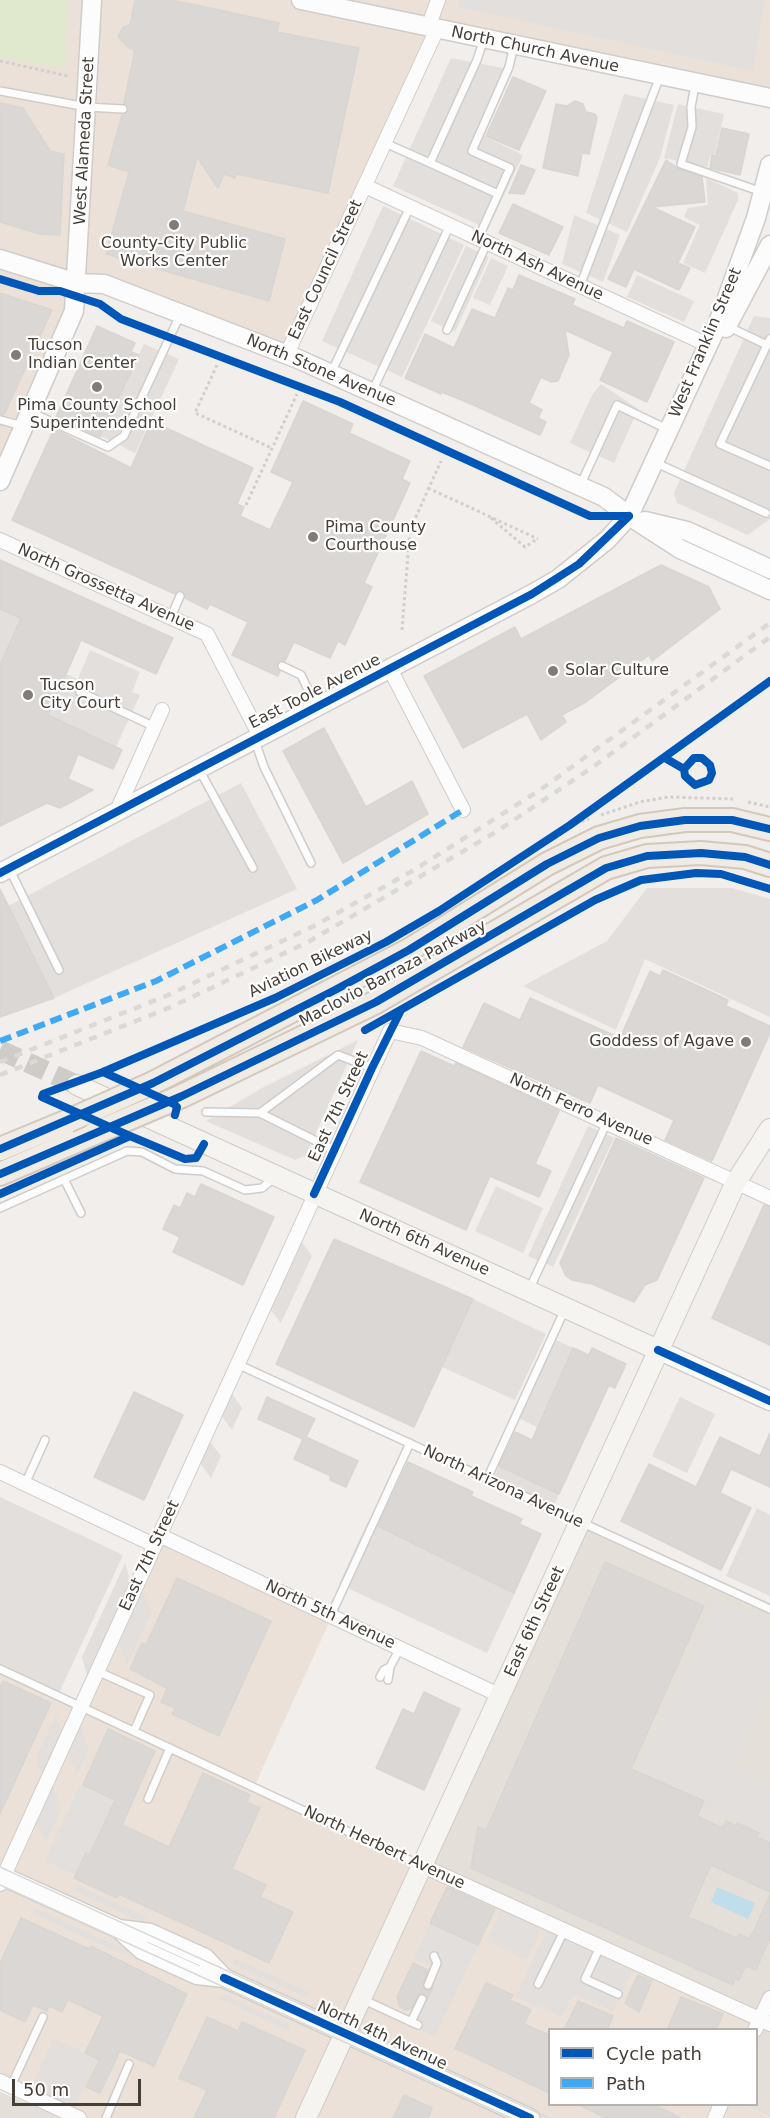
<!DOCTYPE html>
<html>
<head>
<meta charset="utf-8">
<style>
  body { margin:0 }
  #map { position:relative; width:770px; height:2118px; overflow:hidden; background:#f1eeeb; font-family:"DejaVu Sans",sans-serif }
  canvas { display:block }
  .legend { position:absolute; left:548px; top:2028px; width:210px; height:78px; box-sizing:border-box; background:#fff; border:2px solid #b5b2af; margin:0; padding:8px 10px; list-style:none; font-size:18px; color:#463f38 }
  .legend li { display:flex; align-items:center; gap:12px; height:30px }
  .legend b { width:30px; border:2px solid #b5b2af }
  .scale { position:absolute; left:12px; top:2079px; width:129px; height:27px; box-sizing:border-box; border:3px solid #463f38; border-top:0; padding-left:8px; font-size:18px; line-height:21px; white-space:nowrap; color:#463f38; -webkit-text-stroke:4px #fff; paint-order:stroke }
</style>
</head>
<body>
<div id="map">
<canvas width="770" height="2118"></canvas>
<ul class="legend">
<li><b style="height:8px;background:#0057b8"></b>Cycle path</li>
<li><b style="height:8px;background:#3fa9f5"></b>Path</li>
</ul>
<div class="scale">50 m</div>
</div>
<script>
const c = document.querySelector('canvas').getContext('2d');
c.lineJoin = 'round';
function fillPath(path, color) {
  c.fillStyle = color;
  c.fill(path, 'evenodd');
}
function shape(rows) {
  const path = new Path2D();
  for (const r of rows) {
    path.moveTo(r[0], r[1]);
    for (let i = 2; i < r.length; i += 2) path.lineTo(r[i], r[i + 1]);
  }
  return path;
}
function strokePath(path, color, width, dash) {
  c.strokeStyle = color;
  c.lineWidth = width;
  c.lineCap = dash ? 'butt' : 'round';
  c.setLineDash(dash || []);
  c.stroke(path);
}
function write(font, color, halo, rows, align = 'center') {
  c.font = font + ' "DejaVu Sans",sans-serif';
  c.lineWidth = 4.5;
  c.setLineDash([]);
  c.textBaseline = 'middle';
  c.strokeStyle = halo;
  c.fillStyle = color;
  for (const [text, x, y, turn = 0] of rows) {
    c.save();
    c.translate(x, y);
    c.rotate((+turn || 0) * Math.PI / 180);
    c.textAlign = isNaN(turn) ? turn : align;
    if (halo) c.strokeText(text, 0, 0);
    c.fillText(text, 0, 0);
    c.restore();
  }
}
fillPath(shape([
  [580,1523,770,1609,770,2117,743,2105,756,2104,756,2030,423,1866],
  [0,2092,12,2097,62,2118,0,2118]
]), '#e5dfd9');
fillPath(shape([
  [0,0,770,0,770,98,437,30,287,354,86,284,0,481],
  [159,1535,332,1616,254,1787,760,2019,755,2029,550,2030,550,2104,743,2105,770,2118,79,2118,0,2081,0,1669,81,1706]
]), '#ebe1d8');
fillPath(shape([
  [0,0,67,0,66,65,61,64,61,68,0,58]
]), '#e0e8cd');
fillPath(shape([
  [460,0,765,0,753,71,458,7],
  [451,58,513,70,484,136,523,155,488,229,393,186],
  [624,94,674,105,660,158,627,232,586,213],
  [678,104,724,114,715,154,711,154,707,167,664,158],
  [706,178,738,193,738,200,705,273,683,263,700,225,684,217,688,208,708,205],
  [383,206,464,245,402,377,322,341],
  [574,215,620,235,603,282,562,264],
  [466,246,489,257,455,332,431,321],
  [491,258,508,266,490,305,473,298],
  [637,275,694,301,684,322,627,297],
  [754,316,770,318,770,519,748,535,677,503,674,493],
  [144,344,179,359,135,453,101,436],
  [601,384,638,409,614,463,570,443,592,395],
  [0,609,21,618,0,665],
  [90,650,140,672,132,692,140,695,116,747,48,715,66,674,78,679],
  [241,783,297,889,54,998,8,906],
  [647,888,732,888,770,899,770,1017,645,959,616,1030,523,986,607,941],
  [358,1040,306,1155,295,1160,206,1121,262,1088],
  [588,1126,614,1138,553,1267,528,1256],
  [496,1186,543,1208,523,1253,475,1231],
  [301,1241,312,1256,281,1323,269,1308],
  [473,1299,546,1334,515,1400,442,1367],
  [552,1338,573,1348,537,1427,516,1417],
  [232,1394,242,1408,232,1430,221,1415],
  [680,1397,715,1414,687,1473,652,1456],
  [210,1442,221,1456,211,1478,200,1463],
  [499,1466,559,1494,552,1510,492,1482],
  [0,1497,123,1555,58,1695,0,1667],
  [757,1508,770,1515,770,1596,726,1576],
  [368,1521,515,1593,487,1653,339,1584],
  [125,1563,133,1589,138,1581,151,1612,127,1665,115,1633,90,1686,82,1657],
  [718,1599,770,1623,770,1688,733,1767,770,1785,770,1837,706,1808,708,1803,638,1770],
  [56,1715,64,1742,76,1716,89,1749,77,1774,64,1744,49,1776,61,1808,46,1842,31,1815,45,1786,36,1758],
  [80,1785,115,1801,90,1854,86,1853,76,1875,45,1861],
  [77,1885,146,1917,143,1923,74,1891],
  [35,1908,128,1951,126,1956,32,1913],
  [502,1908,542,1927,526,1960,487,1941],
  [430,1924,478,1945,435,2036,414,2027,441,1971,414,1959],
  [546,1931,632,1970,613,2011,573,1993,562,2017,516,1997],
  [236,1959,309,1992,306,1997,233,1964],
  [222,1994,290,2025,288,2030,220,1999],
  [53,2038,97,2058,70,2118,25,2118,40,2086,34,2083]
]), '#e2dfdc');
fillPath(shape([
  [717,1887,755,1903,748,1919,711,1902]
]), '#bfddeb');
const building = shape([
  [135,0,169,0,196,5,279,23,277,32,359,48,328,193,236,174,235,178,224,174,218,188,197,157,183,211,285,239,269,301,106,254,129,172,108,165,122,115,129,110,124,103,135,50,129,48,118,37,123,27,130,25,135,0],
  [513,77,546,91,519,150,486,136,513,77],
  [575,101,583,104,586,112,595,114,597,118,589,154,582,153,578,176,543,168,556,104,567,106,575,101],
  [0,103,23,108,50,151,64,154,60,235,40,234,0,222,0,103],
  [722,128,749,134,740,175,710,168,712,155,716,156,722,128],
  [666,160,679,169,702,177,705,202,652,207,695,227,678,263,690,268,679,290,634,269,626,287,608,279,666,160],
  [521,165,535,170,524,194,509,193,521,165],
  [513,204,563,227,549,255,499,233,513,204],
  [519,275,575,299,572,305,624,328,627,321,674,342,647,402,600,380,613,352,565,330,569,355,558,381,551,382,541,377,529,403,542,410,538,418,546,422,540,435,471,404,442,392,441,394,405,378,425,334,454,348,472,309,495,318,508,288,513,290,519,275],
  [0,293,52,310,4,415,0,414,0,293],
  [97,326,135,343,131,352,139,355,100,437,56,417,97,326],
  [303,401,353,424,349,433,410,461,402,479,410,483,364,583,372,587,345,645,338,641,330,658,294,642,285,661,277,664,280,671,278,676,232,655,248,622,210,604,207,609,185,598,183,591,175,594,12,520,54,429,131,468,151,421,253,468,237,504,244,507,240,516,270,530,293,482,271,472,303,401],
  [0,560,173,638,156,674,81,640,48,715,122,750,113,769,78,754,68,779,93,790,60,808,47,803,0,826,0,665,21,618,0,609,0,560],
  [661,565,709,587,720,609,652,661,649,655,586,702,562,715,566,722,541,740,527,714,463,748,424,676,515,627,521,639,661,565],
  [324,728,366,807,412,781,428,814,343,863,283,751,324,728],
  [0,889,54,998,0,1017,0,889],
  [663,970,728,1000,726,1006,770,1026,770,1033,712,1161,665,1140,674,1120,598,1085,590,1103,463,1047,484,1003,520,1020,530,998,620,1038,650,971,660,976,663,970],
  [421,1051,454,1066,456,1063,559,1111,535,1164,551,1171,539,1197,490,1176,466,1230,360,1182,421,1051],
  [616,1138,704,1178,657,1280,645,1285,634,1302,592,1284,572,1280,566,1276,560,1263,616,1138],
  [201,1184,274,1217,243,1285,173,1252,180,1237,163,1229,174,1205,180,1208,187,1193,195,1197,201,1184],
  [764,1205,770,1207,770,1345,712,1318,764,1205],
  [334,1239,473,1299,414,1427,276,1364,334,1239],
  [573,1348,589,1355,592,1348,626,1364,615,1388,609,1385,559,1494,499,1466,515,1432,532,1440,573,1348],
  [134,1392,183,1415,144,1500,94,1477,134,1392],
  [267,1397,315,1419,306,1437,358,1461,346,1487,330,1480,331,1476,294,1459,303,1439,258,1419,267,1397],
  [770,1433,770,1487,731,1469,720,1493,751,1508,721,1570,621,1521,649,1464,696,1487,720,1437,760,1456,770,1433],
  [408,1462,473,1492,471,1496,522,1519,519,1524,541,1534,514,1593,378,1526,408,1462],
  [605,1562,704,1606,631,1769,704,1801,697,1816,723,1828,726,1821,736,1825,737,1823,759,1833,757,1837,770,1843,770,1892,711,1865,688,1917,737,1938,739,1934,750,1939,770,1895,770,1938,756,1970,746,1966,739,1980,735,1978,733,1985,471,1868,478,1827,486,1830,605,1562],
  [177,1578,271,1621,219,1736,172,1714,175,1708,161,1702,167,1688,130,1669,142,1643,146,1645,177,1578],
  [3,1681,51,1703,0,1814,0,1688,3,1681],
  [424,1692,460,1709,424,1790,376,1768,403,1709,414,1714,424,1692],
  [108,1729,155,1751,122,1825,169,1847,203,1773,250,1795,247,1802,260,1808,232,1869,266,1885,260,1897,293,1912,269,1963,119,1894,117,1898,74,1878,86,1853,90,1854,115,1800,83,1785,108,1729],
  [447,1887,495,1909,478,1945,430,1923,447,1887],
  [21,1918,89,1949,91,1946,187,1994,154,2066,120,2051,100,2093,86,2087,99,2060,85,2053,103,2016,68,2000,62,2012,49,2006,47,2011,33,2005,25,2022,0,2010,0,1963,21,1918],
  [413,1963,428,1970,423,1983,424,1989,429,1990,433,1987,427,2000,425,1994,419,1994,412,2008,407,2010,400,2007,397,1997,413,1963],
  [638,1975,652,1981,639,2012,625,2003,638,1975],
  [486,1983,513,1995,510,2000,531,2010,524,2024,549,2035,549,2093,455,2048,486,1983],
  [681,1997,723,2014,716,2030,667,2030,681,1997],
  [578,2001,613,2016,607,2030,564,2030,578,2001],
  [207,2017,238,2031,242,2022,305,2050,274,2118,194,2118,207,2090,179,2078,207,2017],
  [404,2095,432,2108,428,2118,393,2118,404,2095],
  [577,2104,652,2104,681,2118,606,2118,577,2104]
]);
fillPath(building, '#dad7d4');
strokePath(building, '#d9d5d1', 1.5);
strokePath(shape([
  [0,1050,77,1085]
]), '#cfcbc7', 20, [20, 10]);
const service = shape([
  [484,39,477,60,430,163,498,194],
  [695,85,691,107,692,127,681,164,762,192],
  [0,91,87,107,123,109],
  [385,143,430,163],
  [478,239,510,168,472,151,509,67,514,45],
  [580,286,660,76],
  [727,326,767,345,770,339],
  [447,330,487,243],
  [767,345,720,444,770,466],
  [331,373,410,207],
  [372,392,450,225],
  [30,412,108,447,124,436,180,315],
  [0,420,23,426],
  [654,462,766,513],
  [580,486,617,405,667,429],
  [171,617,180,596],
  [282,666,301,675,316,706],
  [80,692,155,727],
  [255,741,264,767,311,863],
  [200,771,253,868],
  [10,870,59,970],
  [206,1112,260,1113,338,1055,372,1068],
  [260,1113,334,1150],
  [64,1179,81,1213],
  [0,1208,127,1151,142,1152,175,1169,203,1171,245,1190,262,1188,275,1177],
  [529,1290,607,1122],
  [237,1364,770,1609],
  [487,1479,565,1309],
  [25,1484,45,1440],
  [331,1615,410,1443],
  [0,1669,420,1865],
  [97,1671,150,1695,134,1731],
  [380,1677,384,1670,390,1667,400,1648],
  [388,1680,390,1667],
  [148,1799,170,1748],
  [600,1947,585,1979,618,1994],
  [538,1984,564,1931],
  [428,1985,437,1963,434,1956],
  [364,2000,418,2025],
  [411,2022,422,1999],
  [11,2086,43,2017],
  [106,2118,129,2064]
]);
const minor = shape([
  [428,28,438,0],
  [365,186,708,345],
  [287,354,437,29],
  [0,540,207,634,260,736],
  [390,669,463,810],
  [116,813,162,710],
  [0,1472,154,1545],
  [159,1535,501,1696],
  [423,1866,770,2024],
  [0,1884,390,1031,422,1038,770,1198],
  [755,2030,770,1998],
  [0,2081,79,2118],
  [715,2118,721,2104]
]);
const tertiary = shape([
  [301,0,770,98],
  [0,259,77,283,104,284,298,359,604,497,629,516,680,549,770,590],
  [726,328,770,245],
  [0,481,74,311,92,0],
  [645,521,687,531,770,569],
  [0,873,532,594,558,579,607,540,629,516,716,328,756,218,770,165],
  [658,1350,770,1401],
  [0,1875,119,1929,142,1950,197,1975,224,1978,530,2118],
  [119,1929,150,1933,205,1958,224,1978]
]);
const secondary = shape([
  [77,1085,658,1350],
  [306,2118,736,1182,770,1129]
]);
const primary = shape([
  [153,1083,409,950,547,864,599,838,640,826,685,820,732,820,770,829],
  [182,1096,376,1002,606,868,647,856,701,853,745,857,770,865],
  [0,1149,68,1121],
  [0,1174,95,1133]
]);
strokePath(service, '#cfccc9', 10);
strokePath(minor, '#cfccc9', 16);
strokePath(tertiary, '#cfccc9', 21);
strokePath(secondary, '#cfcac3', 22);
strokePath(primary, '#d2c8bb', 26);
strokePath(shape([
  [0,61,68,76],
  [217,365,195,413,272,448],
  [428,488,538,539],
  [246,505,297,394],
  [491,518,525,547,537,539],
  [402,630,410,530,441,461],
  [748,802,770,807],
  [601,815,640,802,668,797,733,799],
  [570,825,589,819]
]), '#d1cecc', 3, [3, 3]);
strokePath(service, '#fdfcfc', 7);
strokePath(minor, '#fdfcfc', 14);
strokePath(tertiary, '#fdfcfc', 18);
strokePath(secondary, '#f6f4f0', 20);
strokePath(primary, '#f0ebe5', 22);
strokePath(shape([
  [0,1867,549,2118],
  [0,1885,511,2118]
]), '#d9d9d8', 1.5);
strokePath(shape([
  [0,1062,166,996,314,926,414,870,540,790,770,623],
  [0,1075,171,1007,308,942,496,832,593,767,770,637]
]), '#d9d9d8', 4.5, [8, 8]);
const primaryBridge = shape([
  [68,1121,153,1083],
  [95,1133,182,1096]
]);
strokePath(primaryBridge, '#d2c8bb', 26, []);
strokePath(primaryBridge, '#f0ebe5', 22);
strokePath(shape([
  [0,1041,156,981,317,900,463,810]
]), '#3fa9f5', 6, [12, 6]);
strokePath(shape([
  [0,279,39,291,60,291,100,304,121,319,340,402,590,516,629,516],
  [665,758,684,769,685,776,695,785,709,780,712,773,710,765,702,758,694,758,684,769],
  [0,873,532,594,579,564,629,516],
  [365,1030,595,900,641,880,696,873,721,874,770,889],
  [103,1072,174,1104,177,1107,175,1115],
  [130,1136,185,1159,196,1158,204,1144],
  [0,1149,153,1083,335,990,409,950,547,864,599,838,640,826,685,820,732,820,770,829],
  [0,1174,182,1096,376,1002,606,868,647,856,701,853,745,857,770,865],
  [0,1194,130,1136,42,1097,43,1094,103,1072,275,998,386,942,439,911,570,825,770,681],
  [314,1194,372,1068,401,1010],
  [658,1350,770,1401],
  [224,1978,530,2118]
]), '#0057b8', 8);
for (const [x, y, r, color] of [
  [174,225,6,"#827c77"],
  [16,355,6,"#827c77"],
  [97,387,6,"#827c77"],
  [313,537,6,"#827c77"],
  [553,671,6,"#827c77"],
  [28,695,6,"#827c77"],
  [746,1042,6,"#827c77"]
]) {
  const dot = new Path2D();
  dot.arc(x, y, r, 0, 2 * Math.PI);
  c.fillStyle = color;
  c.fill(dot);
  strokePath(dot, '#fff', 2);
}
write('16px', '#463f38', '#fff', [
  ["North Church Avenue",535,50,12],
  ["West Alameda Street",85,141,-87],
  ["North Ash Avenue",537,266,25],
  ["East Council Street",326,270,-65],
  ["West Franklin Street",706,343,-67],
  ["North Stone Avenue",321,371,23],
  ["North Grossetta Avenue",106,588,24],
  ["East Toole Avenue",315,692,-27],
  ["Aviation Bikeway",311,964,-26],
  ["Maclovio Barraza Parkway",393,974,-28],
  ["East 7th Street",339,1107,-65],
  ["North Ferro Avenue",581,1110,24],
  ["North 6th Avenue",424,1243,24],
  ["North Arizona Avenue",503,1487,25],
  ["East 7th Street",150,1556,-65],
  ["North 5th Avenue",330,1615,25],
  ["East 6th Street",535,1622,-65],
  ["North Herbert Avenue",384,1848,25],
  ["North 4th Avenue",382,2036,25]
]);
write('16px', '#463f38', '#fff', [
  ["County-City Public",174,244,"center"],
  ["Works Center",174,262,"center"],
  ["Tucson",28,346],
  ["Indian Center",28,364],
  ["Pima County School",97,406,"center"],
  ["Superintendednt",97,424,"center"],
  ["Pima County",325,528],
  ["Courthouse",325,546],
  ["Solar Culture",565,671],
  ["Tucson",40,686],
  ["City Court",40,704],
  ["Goddess of Agave",734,1042,"right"]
], 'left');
</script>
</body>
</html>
